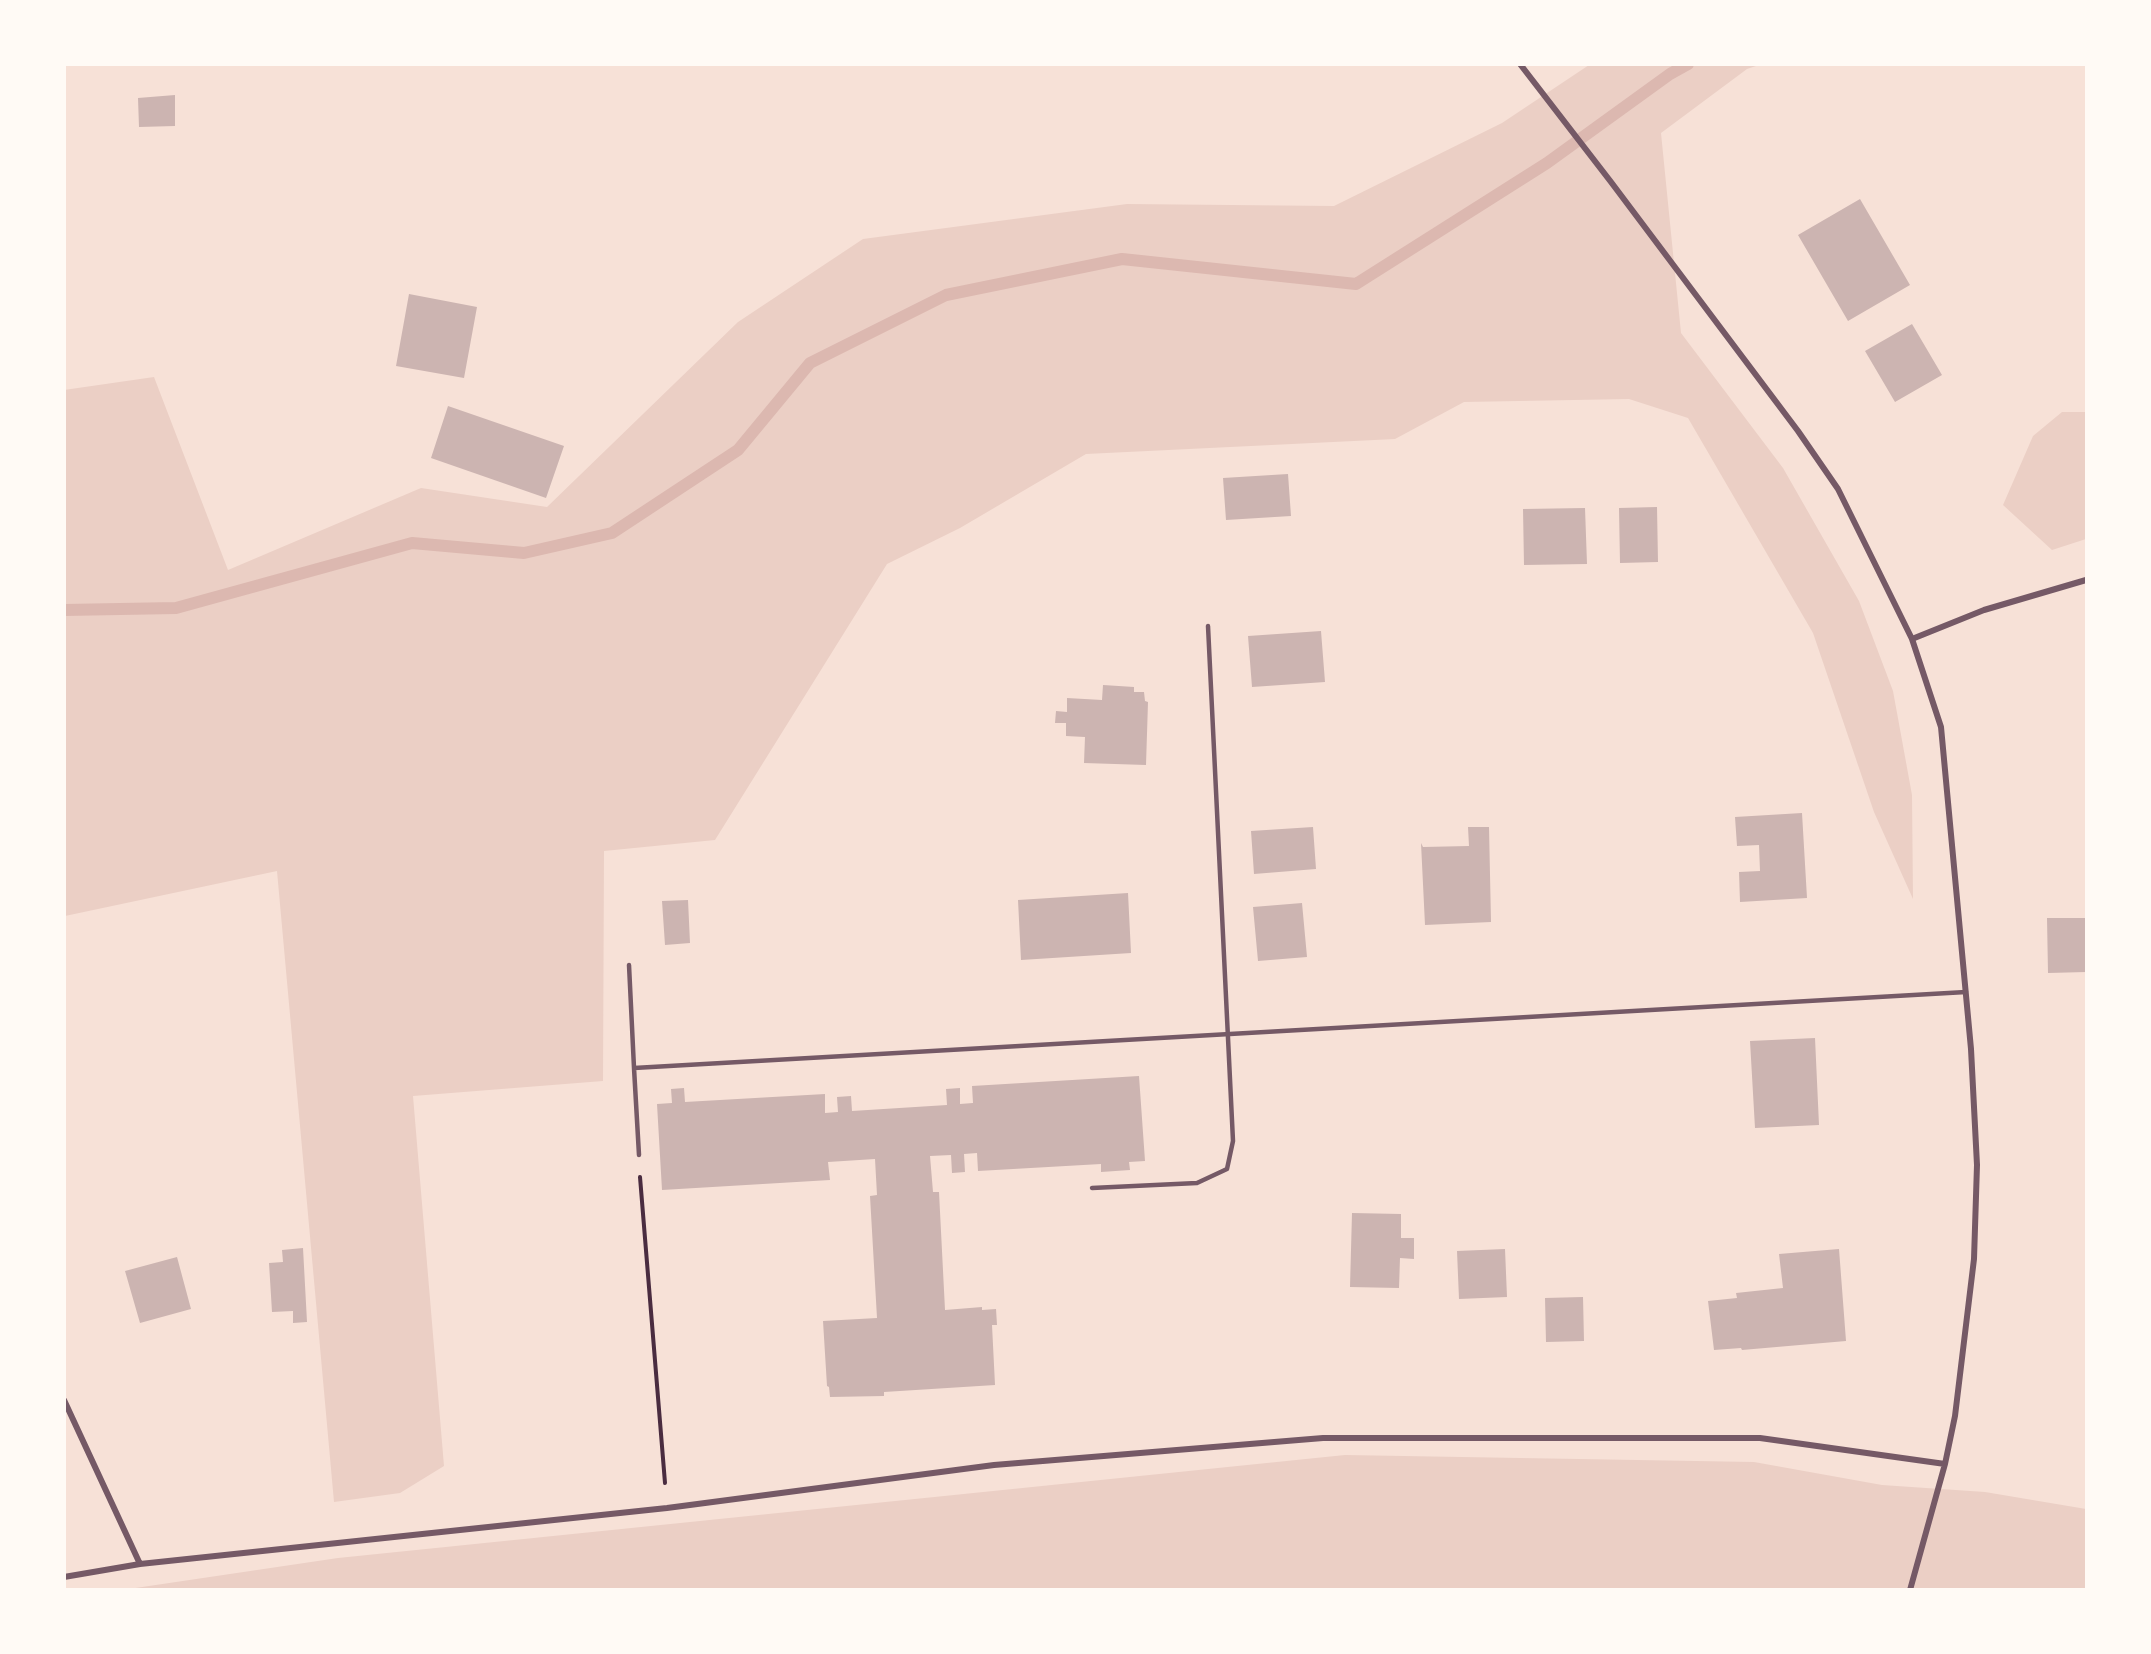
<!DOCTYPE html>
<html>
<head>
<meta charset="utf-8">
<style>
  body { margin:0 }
  #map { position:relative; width:2151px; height:1654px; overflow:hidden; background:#f7e1d7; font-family:"Roboto Condensed",sans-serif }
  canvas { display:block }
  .frame { position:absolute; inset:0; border:66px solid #fffaf5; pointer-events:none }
</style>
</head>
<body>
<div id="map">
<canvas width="2151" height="1654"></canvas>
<div class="frame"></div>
</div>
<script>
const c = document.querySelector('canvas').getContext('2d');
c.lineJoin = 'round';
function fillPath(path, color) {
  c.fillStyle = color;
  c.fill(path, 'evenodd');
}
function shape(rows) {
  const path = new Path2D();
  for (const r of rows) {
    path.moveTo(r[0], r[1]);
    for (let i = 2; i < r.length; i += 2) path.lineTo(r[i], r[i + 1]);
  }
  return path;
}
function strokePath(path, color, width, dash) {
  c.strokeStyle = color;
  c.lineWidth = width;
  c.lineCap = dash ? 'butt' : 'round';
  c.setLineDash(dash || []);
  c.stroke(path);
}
fillPath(shape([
  [1589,65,1759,65,1747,69,1661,133,1681,333,1783,468,1859,601,1893,691,1912,795,1913,899,1874,812,1813,633,1688,418,1629,399,1464,402,1395,439,1086,454,960,528,887,564,715,840,604,851,603,1081,413,1096,444,1466,400,1493,334,1502,277,871,65,916,64,390,154,377,228,570,421,488,547,507,738,322,863,239,1127,204,1334,206,1502,123],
  [2062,412,2086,412,2086,539,2052,550,2003,505,2033,436],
  [1345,1455,1754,1462,1882,1485,1985,1492,2086,1509,2086,1590,122,1590,338,1558]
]), '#ebcfc5');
strokePath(shape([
  [64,610,176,608,412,543,524,553,612,533,738,450,810,363,946,295,1122,259,1356,284,1547,163,1670,74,1688,64]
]), '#dcb8b0', 12);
fillPath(shape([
  [175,95,175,126,139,127,138,98],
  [1860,199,1910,285,1848,321,1798,235],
  [409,294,477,307,464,378,396,366],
  [1912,324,1942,375,1895,402,1865,351],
  [448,406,564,446,546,498,431,458],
  [1288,474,1291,516,1226,520,1223,478],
  [1657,507,1658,562,1620,563,1619,508],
  [1585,508,1587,564,1524,565,1523,509],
  [1321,631,1325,682,1252,687,1248,636],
  [1103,685,1134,687,1134,692,1144,692,1145,701,1148,702,1146,765,1084,763,1085,737,1066,736,1066,723,1055,723,1056,711,1067,712,1067,698,1102,700],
  [1802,813,1807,898,1740,902,1739,872,1760,871,1759,845,1737,846,1735,817],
  [1313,827,1316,869,1254,874,1251,831],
  [1468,827,1489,827,1491,922,1425,925,1421,843,1423,847,1469,846],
  [1128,893,1131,953,1021,960,1018,900],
  [688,900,690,943,665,945,662,901],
  [1302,903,1307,957,1258,961,1253,907],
  [2047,918,2086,918,2086,972,2048,973],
  [1815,1038,1819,1125,1755,1128,1750,1041],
  [1139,1076,1145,1161,1129,1162,1130,1170,1101,1172,1101,1164,978,1171,977,1153,964,1154,965,1172,952,1173,951,1155,930,1156,933,1192,939,1192,945,1310,982,1307,982,1310,996,1309,997,1325,992,1325,995,1385,884,1392,884,1396,830,1397,829,1387,827,1386,823,1321,877,1318,870,1196,877,1195,875,1159,828,1162,830,1180,662,1190,657,1104,672,1103,671,1089,684,1088,685,1102,825,1094,825,1113,838,1112,837,1097,851,1096,852,1111,947,1105,946,1089,960,1088,960,1104,973,1103,972,1086],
  [1352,1213,1401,1214,1401,1238,1414,1238,1414,1259,1400,1258,1399,1288,1350,1287],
  [303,1248,307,1322,293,1323,293,1311,272,1312,269,1263,283,1262,282,1250],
  [1505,1249,1507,1297,1459,1299,1457,1251],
  [1839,1249,1846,1341,1742,1350,1741,1348,1714,1350,1708,1301,1737,1298,1736,1293,1783,1288,1779,1254],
  [177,1257,191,1309,140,1323,125,1271],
  [1583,1297,1584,1341,1546,1342,1545,1298]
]), '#ccb4b1');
strokePath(shape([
  [640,1177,665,1483]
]), '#4a2c40', 4);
strokePath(shape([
  [629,965,634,1068,1966,992],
  [634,1068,639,1155],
  [1092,1188,1197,1183,1227,1169,1233,1141,1208,626]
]), '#755966', 4.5);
strokePath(shape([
  [1520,64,1611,182,1798,431,1838,489,1912,639,1941,727,1971,1049,1977,1165,1974,1259,1955,1416,1945,1464,1910,1590],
  [1912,639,1984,610,2086,580],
  [64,1400,140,1564],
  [64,1577,140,1564,667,1508,994,1465,1323,1438,1760,1438,1945,1464]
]), '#755966', 6);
</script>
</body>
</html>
